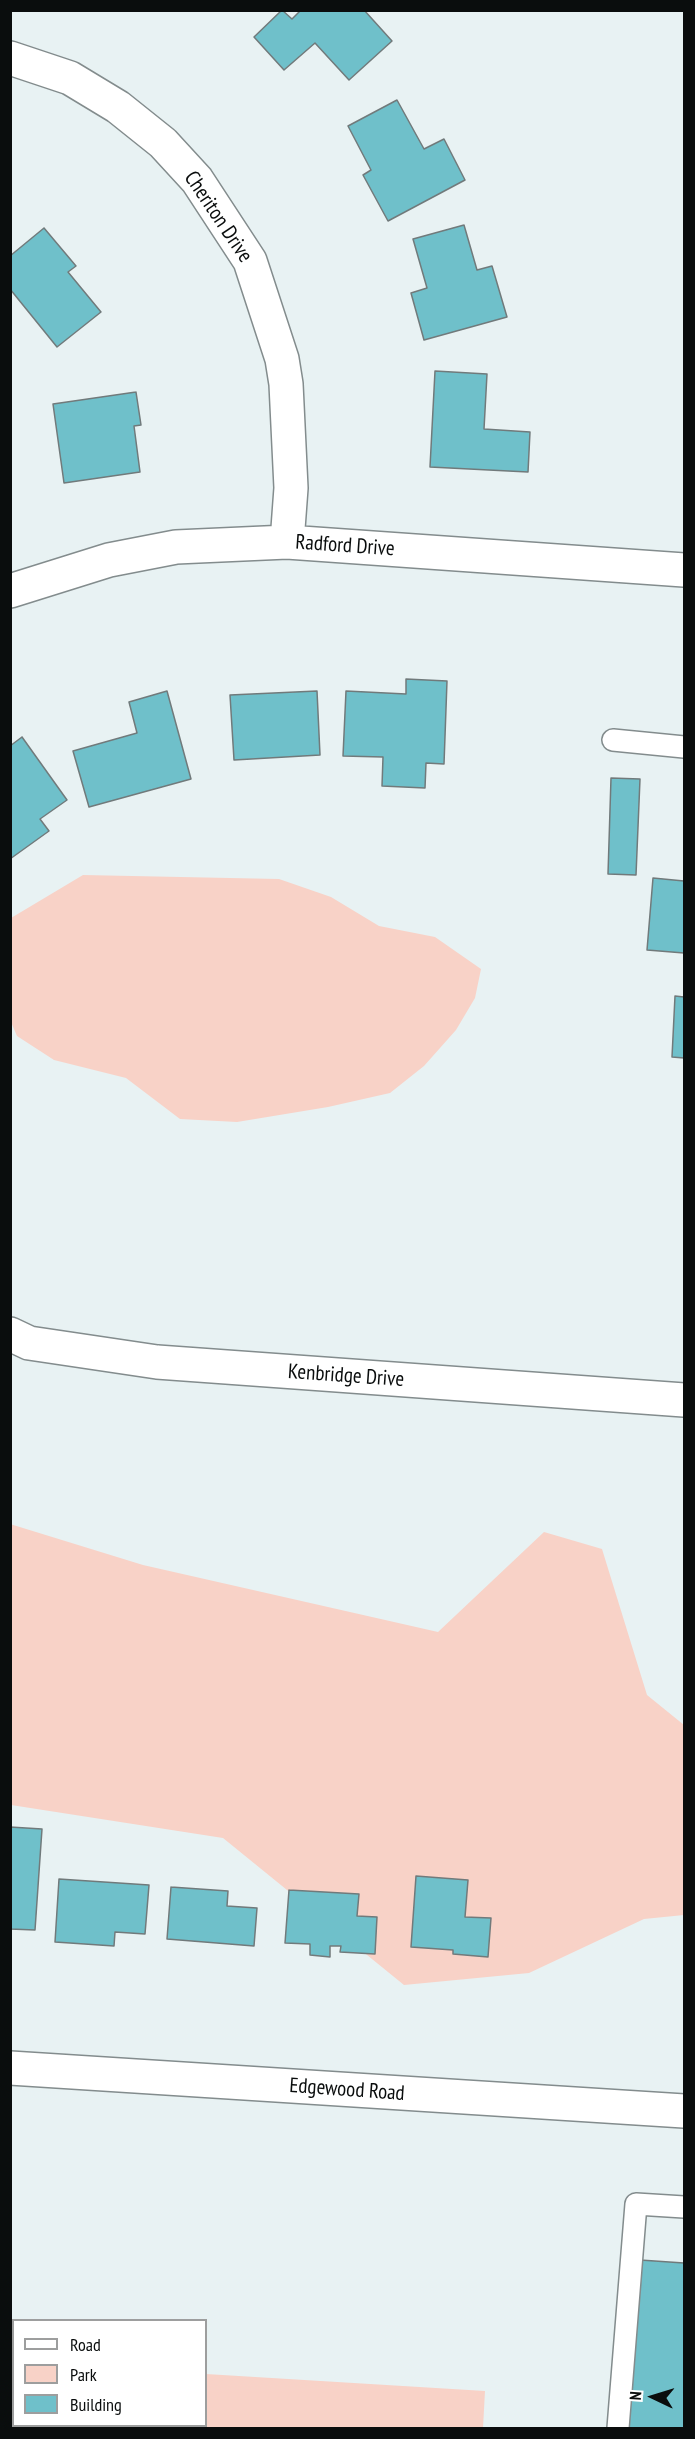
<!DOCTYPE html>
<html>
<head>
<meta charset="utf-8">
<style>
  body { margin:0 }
  #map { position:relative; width:695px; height:2439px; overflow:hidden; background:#e8f2f3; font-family:"PT Sans Narrow",sans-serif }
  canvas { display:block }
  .frame { position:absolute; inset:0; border:12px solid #0a0d0d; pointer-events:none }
  .legend { position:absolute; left:12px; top:2319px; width:195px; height:108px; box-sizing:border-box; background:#fff; border:2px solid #9d9e9e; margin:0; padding:8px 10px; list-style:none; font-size:18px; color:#0a0d0d }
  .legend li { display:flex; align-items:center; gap:12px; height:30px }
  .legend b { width:30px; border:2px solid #9d9e9e }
  .north { position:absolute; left:623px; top:2367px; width:60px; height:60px; -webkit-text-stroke:4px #fff; paint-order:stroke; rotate:274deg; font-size:16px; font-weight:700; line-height:24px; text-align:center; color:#0a0d0d }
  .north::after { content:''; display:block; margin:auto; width:21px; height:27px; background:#0a0d0d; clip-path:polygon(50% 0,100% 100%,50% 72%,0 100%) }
</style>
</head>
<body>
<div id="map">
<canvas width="695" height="2439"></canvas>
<div class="frame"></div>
<ul class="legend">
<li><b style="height:8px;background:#fff"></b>Road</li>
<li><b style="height:16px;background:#f8d2c7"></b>Park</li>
<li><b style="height:16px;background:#6fc0ca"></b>Building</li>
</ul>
<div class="north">N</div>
</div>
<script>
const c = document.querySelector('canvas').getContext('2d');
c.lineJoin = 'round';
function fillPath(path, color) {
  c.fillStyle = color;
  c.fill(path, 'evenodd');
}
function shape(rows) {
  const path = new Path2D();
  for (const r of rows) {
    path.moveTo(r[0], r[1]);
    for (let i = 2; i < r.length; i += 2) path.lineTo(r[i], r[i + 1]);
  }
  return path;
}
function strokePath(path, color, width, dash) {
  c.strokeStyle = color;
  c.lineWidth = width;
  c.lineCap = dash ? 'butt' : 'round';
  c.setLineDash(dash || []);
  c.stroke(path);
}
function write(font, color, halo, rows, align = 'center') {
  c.font = font + ' "PT Sans Narrow",sans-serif';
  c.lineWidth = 4.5;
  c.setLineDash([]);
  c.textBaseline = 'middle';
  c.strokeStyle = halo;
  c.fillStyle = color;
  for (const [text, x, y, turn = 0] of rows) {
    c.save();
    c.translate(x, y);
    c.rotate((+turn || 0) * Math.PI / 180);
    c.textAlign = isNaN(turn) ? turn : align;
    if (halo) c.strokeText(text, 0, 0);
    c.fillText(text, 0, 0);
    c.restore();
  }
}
fillPath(shape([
  [83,875,279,879,331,897,379,926,435,937,481,969,475,998,456,1030,424,1066,390,1093,328,1107,237,1122,180,1119,126,1078,54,1060,17,1036,11,1022,11,918],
  [10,1524,143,1565,438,1632,544,1532,602,1549,647,1695,684,1725,684,1915,644,1919,529,1973,404,1985,223,1838,11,1805],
  [10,2362,14,2362,14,2426,206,2426,206,2374,485,2391,483,2428,11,2428]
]), '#f8d2c7');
const building = shape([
  [282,10,292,19,301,10,364,10,392,41,349,80,315,43,284,70,254,37,282,10],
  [397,100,424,149,444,139,465,180,388,221,363,175,371,170,348,126,397,100],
  [464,225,477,270,492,266,507,317,424,340,411,293,427,288,413,239,464,225],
  [44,228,76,266,68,272,101,312,57,347,10,289,10,256,44,228],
  [435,371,487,374,484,429,530,432,528,472,430,467,435,371],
  [136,392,141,425,134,426,140,472,64,483,53,404,136,392],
  [406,679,447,681,444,764,426,763,425,788,382,786,383,757,343,756,346,691,406,694,406,679],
  [167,691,191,779,89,807,73,751,137,733,129,702,167,691],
  [317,691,320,755,234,760,230,695,317,691],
  [22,737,67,800,40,819,49,831,10,859,10,746,22,737],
  [611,778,640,779,636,875,608,874,611,778],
  [653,878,684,881,684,953,647,950,653,878],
  [675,996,684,997,684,1058,672,1057,675,996],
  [10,1827,42,1829,35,1930,10,1929,10,1827],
  [416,1876,468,1880,465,1917,491,1918,488,1957,453,1954,453,1950,411,1947,416,1876],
  [59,1879,149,1885,145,1934,115,1932,114,1946,55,1942,59,1879],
  [171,1887,228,1891,227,1906,257,1908,254,1946,167,1939,171,1887],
  [289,1890,359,1894,357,1916,377,1917,375,1954,340,1952,341,1946,330,1946,330,1957,310,1955,310,1944,285,1943,289,1890],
  [640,2260,684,2263,684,2428,628,2428,640,2260]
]);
fillPath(building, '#6fc0ca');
strokePath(building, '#717a7b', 1.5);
const service = shape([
  [613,740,684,747],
  [618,2428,636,2204,684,2207]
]);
const minor = shape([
  [10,58,70,78,118,107,163,143,197,180,250,261,282,359,286,384,291,488,287,542],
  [10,591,109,560,176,547,287,542,684,570],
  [10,1334,29,1343,157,1362,684,1400],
  [10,2068,684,2111]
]);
strokePath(service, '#838c8d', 24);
strokePath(minor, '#838c8d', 36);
strokePath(service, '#fff', 21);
strokePath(minor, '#fff', 33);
write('21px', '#0a0d0d', '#fff', [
  ["Cheriton Drive",218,217,56],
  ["Radford Drive",345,546,4],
  ["Kenbridge Drive",346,1376,4],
  ["Edgewood Road",347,2090,4]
]);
</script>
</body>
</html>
